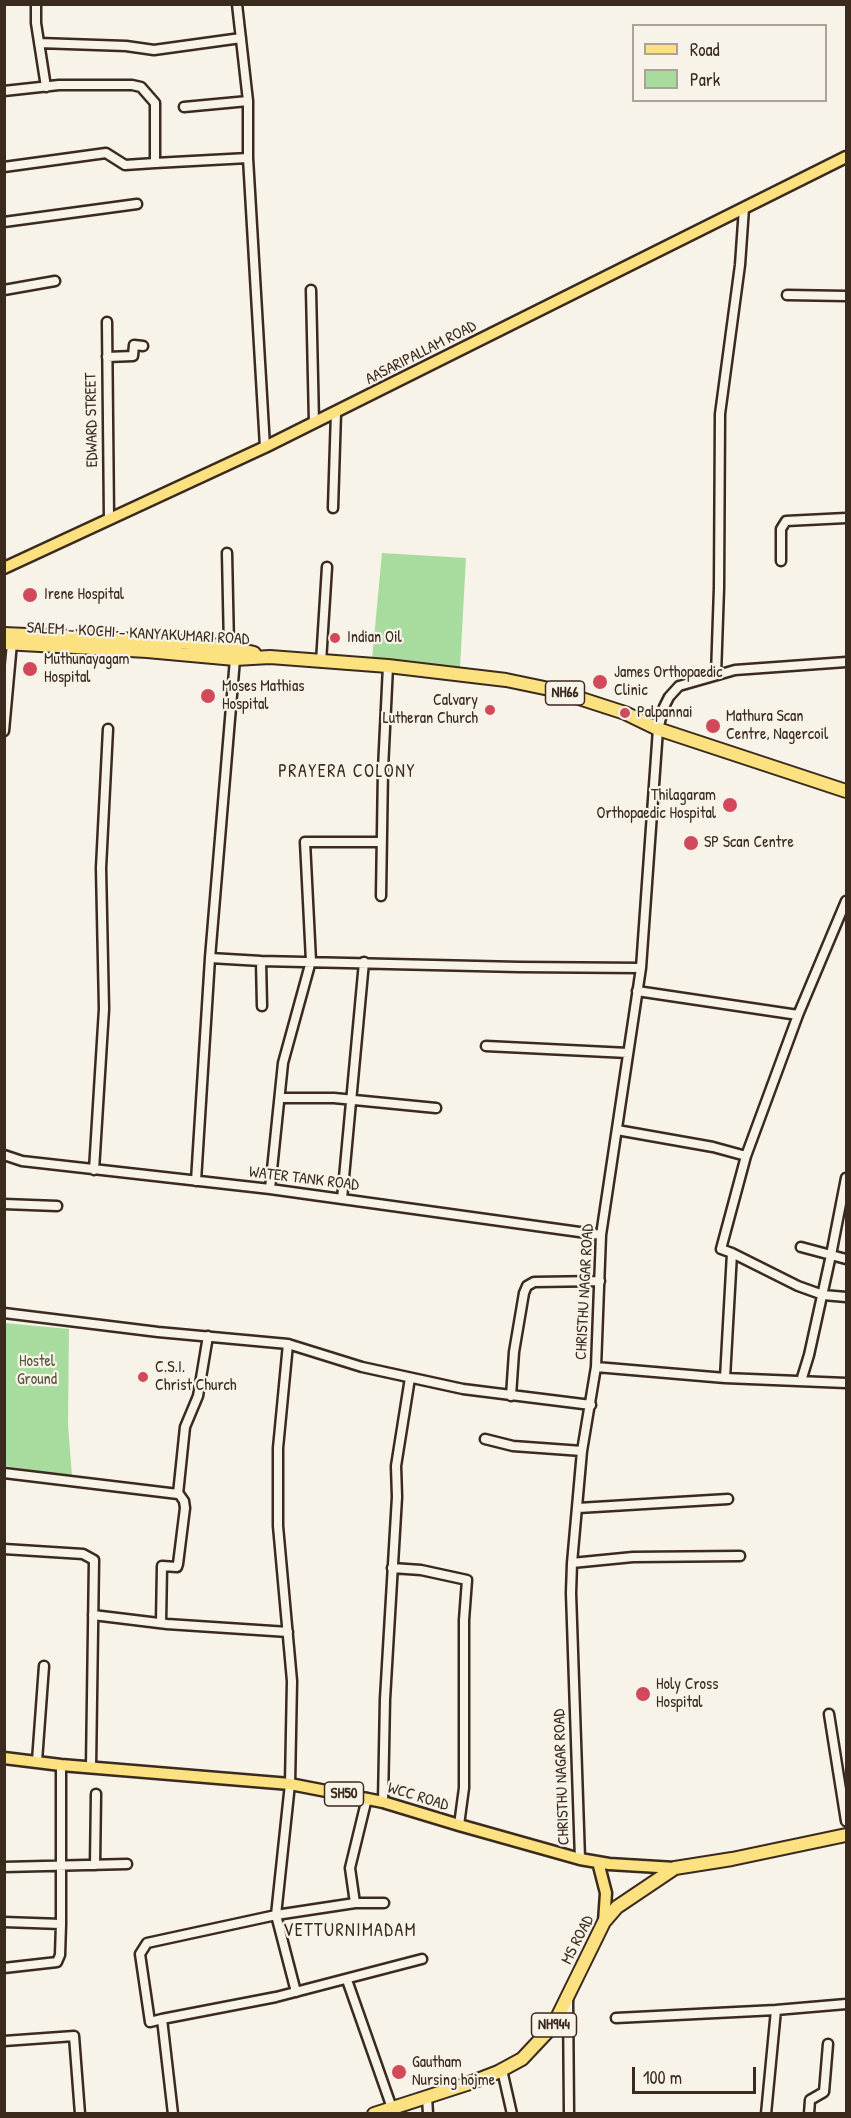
<!DOCTYPE html>
<html>
<head>
<meta charset="utf-8">
<style>
  body { margin:0 }
  #map { position:relative; width:851px; height:2118px; overflow:hidden; background:#f7f3e8; font-family:"Patrick Hand",sans-serif }
  canvas { display:block }
  .frame { position:absolute; inset:0; border:6px solid #3b2a1e; pointer-events:none }
  .legend { position:absolute; left:632px; top:24px; width:195px; height:78px; box-sizing:border-box; background:#f7f3e8; border:2px solid #aca397; margin:0; padding:8px 10px; list-style:none; font-size:18px; color:#3b2a1e }
  .legend li { display:flex; align-items:center; gap:12px; height:30px }
  .legend b { width:30px; border:2px solid #aca397 }
  .scale { position:absolute; left:632px; top:2067px; width:124px; height:27px; box-sizing:border-box; border:3px solid #3b2a1e; border-top:0; padding-left:8px; font-size:18px; line-height:21px; white-space:nowrap; color:#3b2a1e; -webkit-text-stroke:4px #f7f3e8; paint-order:stroke }
</style>
</head>
<body>
<div id="map">
<canvas width="851" height="2118"></canvas>
<div class="frame"></div>
<ul class="legend">
<li><b style="height:8px;background:#fbe180"></b>Road</li>
<li><b style="height:16px;background:#a8dc9f"></b>Park</li>
</ul>
<div class="scale">100 m</div>
</div>
<script>
const c = document.querySelector('canvas').getContext('2d');
c.lineJoin = 'round';
function fillPath(path, color) {
  c.fillStyle = color;
  c.fill(path, 'evenodd');
}
function shape(rows) {
  const path = new Path2D();
  for (const r of rows) {
    path.moveTo(r[0], r[1]);
    for (let i = 2; i < r.length; i += 2) path.lineTo(r[i], r[i + 1]);
  }
  return path;
}
function strokePath(path, color, width, dash) {
  c.strokeStyle = color;
  c.lineWidth = width;
  c.lineCap = dash ? 'butt' : 'round';
  c.setLineDash(dash || []);
  c.stroke(path);
}
function write(font, color, halo, rows, align = 'center') {
  c.font = font + ' "Patrick Hand",sans-serif';
  c.lineWidth = 4.5;
  c.setLineDash([]);
  c.textBaseline = 'middle';
  c.strokeStyle = halo;
  c.fillStyle = color;
  for (const [text, x, y, turn = 0] of rows) {
    c.save();
    c.translate(x, y);
    c.rotate((+turn || 0) * Math.PI / 180);
    c.textAlign = isNaN(turn) ? turn : align;
    if (halo) c.strokeText(text, 0, 0);
    c.fillText(text, 0, 0);
    c.restore();
  }
}
fillPath(shape([
  [382,553,466,558,460,668,372,659],
  [5,1323,69,1329,68,1425,72,1476,5,1466]
]), '#a8dc9f');
const minor = shape([
  [36,4,36,23,46,87],
  [237,4,248,101,248,158,265,447],
  [39,43,126,46,154,50,241,38],
  [4,91,59,85,132,85,141,87,155,103,155,163,248,158],
  [184,107,248,101],
  [4,167,106,153,125,165,155,163],
  [4,222,137,204],
  [4,290,55,281],
  [311,290,314,423],
  [787,295,846,296],
  [107,322,109,518],
  [107,357,133,356,134,345,143,346],
  [333,508,336,412],
  [227,553,229,647],
  [781,561,781,529,786,521,846,518],
  [321,662,327,567],
  [716,675,719,588,720,414,740,265,744,208],
  [4,731,12,643],
  [381,896,383,769,388,666],
  [210,958,261,961,519,967,641,968],
  [261,961,262,1006],
  [637,991,798,1015],
  [486,1046,628,1053],
  [280,1098,334,1098,436,1108],
  [617,1130,713,1147,746,1156,721,1249,732,1253],
  [4,1155,22,1161,270,1189,601,1235],
  [746,1156,798,1015,846,901],
  [94,1170,104,1009,101,868,108,729],
  [196,1181,210,958,235,659],
  [270,1189,283,1063,311,961,305,842,381,842],
  [342,1199,364,962],
  [4,1204,57,1206],
  [801,1247,831,1255,846,1178],
  [4,1313,158,1332,288,1344,362,1367,463,1389,591,1405],
  [288,1344,278,1448,278,1526,292,1681,290,1784,276,1915,355,1903,384,1903],
  [596,1367,725,1378,846,1383],
  [725,1378,732,1253,798,1286,823,1295,846,1297],
  [801,1381,809,1355,831,1255,846,1259],
  [511,1396,514,1352,524,1293,527,1286,534,1282,600,1281],
  [485,1439,513,1446,582,1451],
  [4,1473,178,1494,185,1427,198,1396,208,1336],
  [578,1508,728,1499],
  [4,1549,83,1554,94,1560,91,1767],
  [572,1563,633,1557,740,1556],
  [392,1568,421,1570,467,1580,464,1620,464,1788,459,1825],
  [93,1615,167,1624,288,1632],
  [161,1623,162,1566,177,1567,178,1564,185,1508,184,1501,179,1494],
  [829,1714,846,1821],
  [37,1761,44,1666],
  [383,1802,385,1699,397,1497,396,1466,410,1378],
  [580,1859,571,1593,572,1563,582,1451,596,1367,601,1235,641,968,658,729,664,707,669,697,679,686,735,670,846,662],
  [95,1865,96,1794],
  [4,1867,127,1864],
  [355,1903,350,1868,367,1798],
  [4,1922,61,1924,61,1765],
  [4,1968,57,1962,60,1955,61,1924],
  [347,1980,392,2108],
  [568,1998,569,2114],
  [616,2018,776,2010],
  [162,2019,276,1997,422,1959],
  [4,2041,74,2036,80,2114],
  [502,2070,512,2114],
  [427,2097,428,2114],
  [173,2114,162,2019,150,2022,140,1954,147,1943,276,1915,296,1992],
  [766,2114,776,2010,846,2004],
  [809,2114,810,2100,824,2092,828,2044]
]);
const major = shape([
  [4,568,265,447,846,157],
  [4,1758,61,1765,290,1784,383,1802,459,1825,580,1859,609,1864,675,1868],
  [598,1862,606,1893,604,1922]
]);
const highway = shape([
  [4,634,183,642,229,647,254,653],
  [4,643,147,651,235,659,270,657,388,666,506,680,554,690,625,713,658,729,846,791],
  [374,2114,467,2084,498,2072,522,2059,553,2026,604,1922,617,1907,675,1868,732,1859,846,1835]
]);
strokePath(minor, '#3b2a1e', 13);
strokePath(major, '#3b2a1e', 15);
strokePath(highway, '#3b2a1e', 16);
strokePath(minor, '#f7f3e8', 8);
strokePath(major, '#fbe180', 10);
strokePath(highway, '#fbe180', 12);
for (const [x, y, r, color] of [
  [30,595,8,"#d1495b"],
  [335,638,6,"#d1495b"],
  [30,669,8,"#d1495b"],
  [600,682,8,"#d1495b"],
  [208,696,8,"#d1495b"],
  [490,710,6,"#d1495b"],
  [625,713,6,"#d1495b"],
  [713,726,8,"#d1495b"],
  [730,805,8,"#d1495b"],
  [691,843,8,"#d1495b"],
  [143,1377,6,"#d1495b"],
  [643,1694,8,"#d1495b"],
  [399,2072,8,"#d1495b"]
]) {
  const dot = new Path2D();
  dot.arc(x, y, r, 0, 2 * Math.PI);
  c.fillStyle = color;
  c.fill(dot);
  strokePath(dot, '#f7f3e8', 2);
}
for (const [x, y, w] of [
  [565,693,39],
  [344,1794,39],
  [554,2025,45]
]) {
  const box = new Path2D();
  box.roundRect(x - w / 2, y - 12, w, 24, 4.5);
  c.fillStyle = '#f7f3e8';
  c.fill(box);
  strokePath(box, '#3b2a1e', 1.5);
}
write('bold 15px', '#3b2a1e', null, [
  ["NH66",565,693],
  ["SH50",344,1794],
  ["NH944",554,2025]
]);
write('16px', '#3b2a1e', '#f7f3e8', [
  ["AASARIPALLAM ROAD",421,353,-27],
  ["EDWARD STREET",92,420,-91],
  ["SALEM - KOCHI - KANYAKUMARI ROAD",138,634,3],
  ["WATER TANK ROAD",304,1179,7],
  ["CHRISTHU NAGAR ROAD",585,1292,-87],
  ["CHRISTHU NAGAR ROAD",562,1777,-92],
  ["WCC ROAD",418,1797,17],
  ["MS ROAD",578,1940,-63]
]);
write('16px', '#3b2a1e', '#f7f3e8', [
  ["Irene Hospital",44,595],
  ["Indian Oil",347,638],
  ["Muthunayagam",44,660],
  ["Hospital",44,678],
  ["James Orthopaedic",614,673],
  ["Clinic",614,691],
  ["Moses Mathias",222,687],
  ["Hospital",222,705],
  ["Calvary",478,701,"right"],
  ["Lutheran Church",478,719,"right"],
  ["Palpannai",637,713],
  ["Mathura Scan",726,717],
  ["Centre, Nagercoil",726,735],
  ["Thilagaram",716,796,"right"],
  ["Orthopaedic Hospital",716,814,"right"],
  ["SP Scan Centre",704,843],
  ["C.S.I.",155,1368],
  ["Christ Church",155,1386],
  ["Holy Cross",656,1685],
  ["Hospital",656,1703],
  ["Gautham",412,2063],
  ["Nursing hojme",412,2081]
], 'left');
write('16px', '#56563e', '#f7f3e8', [
  ["Hostel",37,1362],
  ["Ground",37,1380]
]);
c.letterSpacing = '1.5px';
write('18px', '#3b2a1e', '#f7f3e8', [
  ["PRAYERA COLONY",347,772],
  ["VETTURNIMADAM",350,1931]
]);
c.letterSpacing = '0px';
</script>
</body>
</html>
